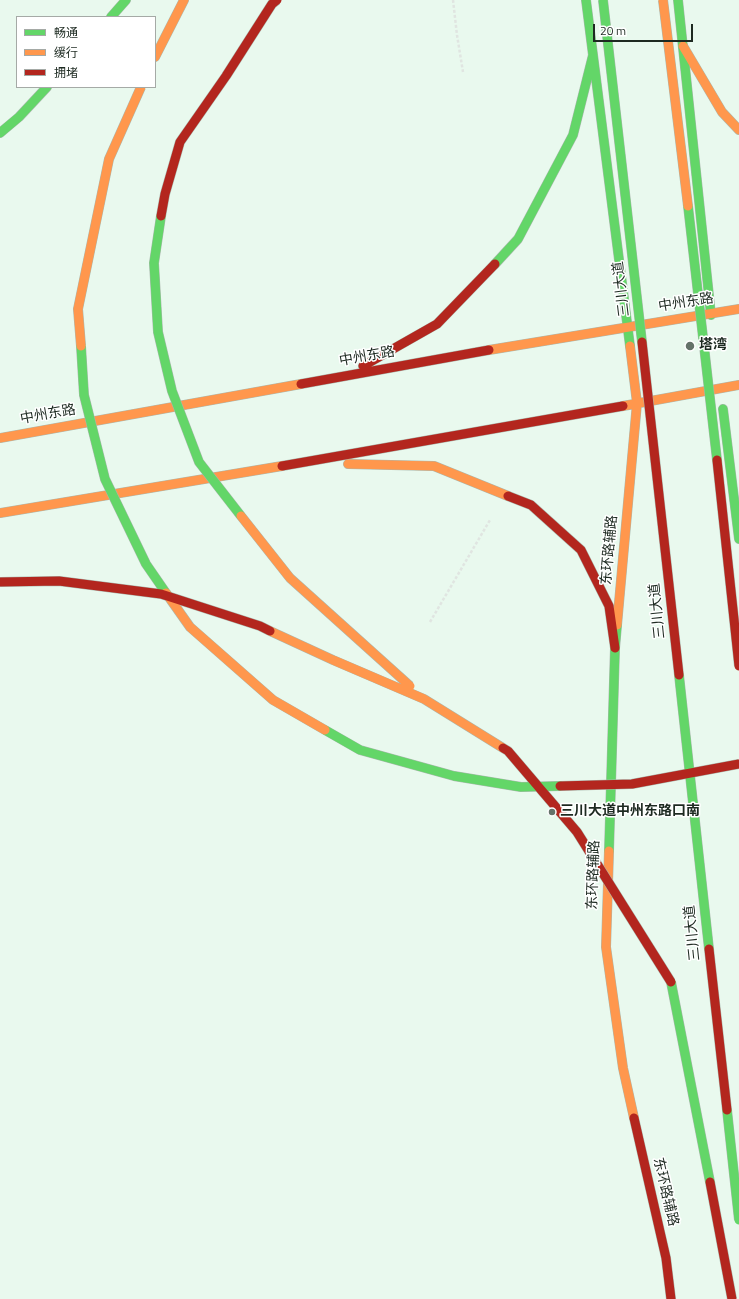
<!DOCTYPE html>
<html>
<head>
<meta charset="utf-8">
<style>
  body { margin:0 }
  #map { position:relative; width:739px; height:1299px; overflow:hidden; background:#e9f9ee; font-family:"Titillium Web","Noto Sans SC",sans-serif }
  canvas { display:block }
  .legend { position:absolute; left:16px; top:16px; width:140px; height:72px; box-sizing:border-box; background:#fff; border:1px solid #a5aaa6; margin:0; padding:5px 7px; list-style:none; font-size:12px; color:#1d2a21 }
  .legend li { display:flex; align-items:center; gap:8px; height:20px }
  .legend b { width:20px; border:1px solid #a5aaa6 }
  .scale { position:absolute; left:593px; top:24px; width:100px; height:18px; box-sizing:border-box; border:2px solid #1d2a21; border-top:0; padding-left:5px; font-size:12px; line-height:14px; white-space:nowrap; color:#1d2a21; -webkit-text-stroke:3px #fff; paint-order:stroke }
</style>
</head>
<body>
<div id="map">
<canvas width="739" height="1299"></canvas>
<ul class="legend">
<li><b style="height:5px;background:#63d668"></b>畅通</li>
<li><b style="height:5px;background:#ff974d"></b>缓行</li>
<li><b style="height:5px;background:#b3261e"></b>拥堵</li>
</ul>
<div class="scale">20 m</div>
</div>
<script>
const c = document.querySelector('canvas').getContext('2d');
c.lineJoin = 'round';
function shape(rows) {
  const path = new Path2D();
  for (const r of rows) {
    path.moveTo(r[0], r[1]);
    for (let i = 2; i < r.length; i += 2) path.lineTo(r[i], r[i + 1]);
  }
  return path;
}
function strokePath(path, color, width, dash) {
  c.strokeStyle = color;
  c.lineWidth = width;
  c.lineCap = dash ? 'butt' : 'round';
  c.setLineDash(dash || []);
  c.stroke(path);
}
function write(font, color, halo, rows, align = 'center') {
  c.font = font + ' "Titillium Web","Noto Sans SC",sans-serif';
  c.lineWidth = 3;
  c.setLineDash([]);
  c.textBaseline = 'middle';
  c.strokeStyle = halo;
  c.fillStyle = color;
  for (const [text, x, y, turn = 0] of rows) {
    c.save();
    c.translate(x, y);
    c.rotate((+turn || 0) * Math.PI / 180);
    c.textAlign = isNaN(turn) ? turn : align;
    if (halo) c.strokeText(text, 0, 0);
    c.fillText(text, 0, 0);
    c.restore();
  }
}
const fast = shape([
  [586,0,630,346],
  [678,0,711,315],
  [111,17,126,0],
  [0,133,19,117,47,87],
  [495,264,518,239,573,135,593,55],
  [723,409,739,539],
  [609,851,615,648,617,625]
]);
const slow = shape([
  [683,46,722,112,739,130],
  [155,57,184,0],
  [489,350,739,309],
  [623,406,739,385],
  [0,438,301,384],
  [348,464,434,466,508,496],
  [0,513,282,466],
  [617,625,637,403,630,346],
  [609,851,606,947,623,1068,634,1118]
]);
const jam = shape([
  [363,366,437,324,495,264],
  [301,384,489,350],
  [282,466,623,406],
  [508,496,531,505,581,550,609,606,615,648],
  [634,1118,666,1258,671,1299]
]);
strokePath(fast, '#aab8ae', 10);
strokePath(slow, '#aab8ae', 10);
strokePath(jam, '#aab8ae', 10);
strokePath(shape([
  [453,0,457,35,463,72],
  [430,622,490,520]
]), '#e0e5e1', 2.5, [3, 2]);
strokePath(fast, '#63d668', 9);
strokePath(slow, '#ff974d', 9);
strokePath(jam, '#b3261e', 9);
const fastBridge = shape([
  [603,0,642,342],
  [688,206,717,460],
  [161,216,154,263,158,332,172,391,199,462,241,516],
  [81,346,84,395,105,479,146,564,166,593],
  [679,675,709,949],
  [325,730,360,750,454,776,521,787,560,786],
  [671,982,710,1182],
  [727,1110,739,1220]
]);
const slowBridge = shape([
  [663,0,688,206],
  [81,346,78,309,109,159,141,87],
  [241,516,290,578,410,686],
  [166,593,190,627,273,700,325,730],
  [270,631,333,660,424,699,503,748]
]);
const jamBridge = shape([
  [161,216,165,194,180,142,226,76,272,4,277,0],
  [642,342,679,675],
  [717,460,739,666],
  [0,582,59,581,161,594,260,626,270,631],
  [503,748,508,751,577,832,671,982],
  [560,786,632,784,739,764],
  [709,949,727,1110],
  [710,1182,732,1299]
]);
strokePath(fastBridge, '#aab8ae', 10, []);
strokePath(slowBridge, '#aab8ae', 10, []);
strokePath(jamBridge, '#aab8ae', 10, []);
strokePath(fastBridge, '#63d668', 9);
strokePath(slowBridge, '#ff974d', 9);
strokePath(jamBridge, '#b3261e', 9);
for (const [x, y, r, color] of [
  [690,346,5,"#647269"],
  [552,812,4,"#647269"]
]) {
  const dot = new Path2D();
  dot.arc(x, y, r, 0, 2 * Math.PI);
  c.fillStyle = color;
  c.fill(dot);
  strokePath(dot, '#fff', 1.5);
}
write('14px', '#1d2a21', '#fff', [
  ["三川大道",622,289,-97],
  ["中州东路",686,303,-9],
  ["中州东路",367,357,-10],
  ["中州东路",48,415,-10],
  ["东环路辅路",610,550,-85],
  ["三川大道",658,611,-96],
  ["东环路辅路",594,875,-88],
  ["三川大道",693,933,-96],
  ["东环路辅路",665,1192,77]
]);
write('bold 14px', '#1d2a21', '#fff', [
  ["塔湾",699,346],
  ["三川大道中州东路口南",560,812]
], 'left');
</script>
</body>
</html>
